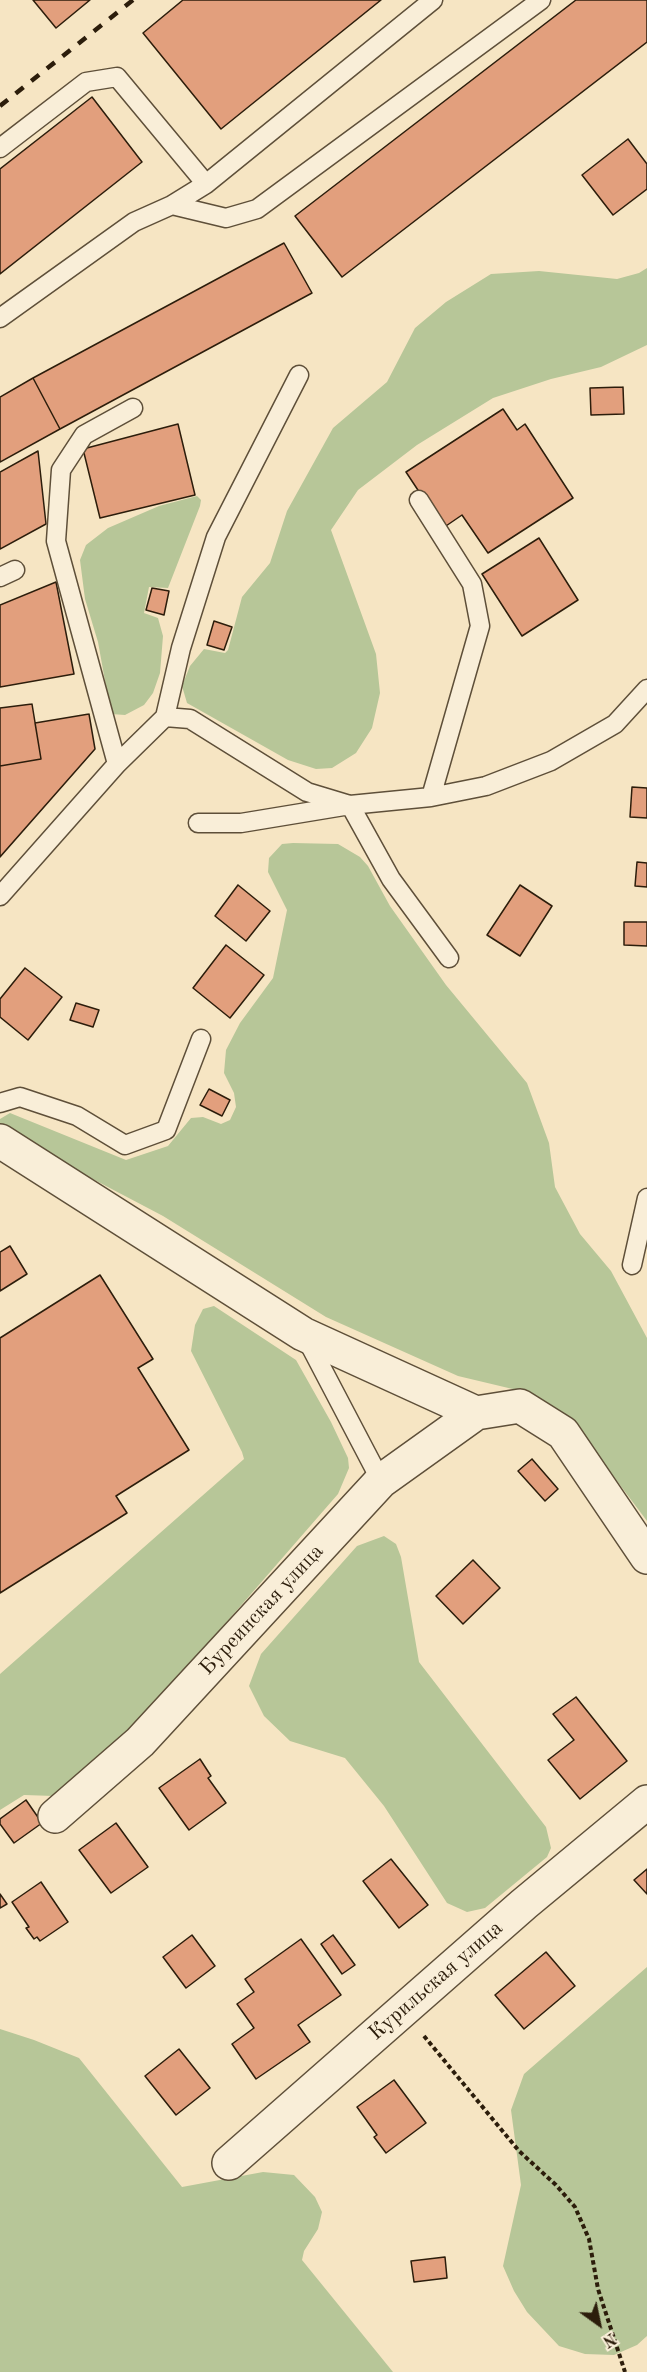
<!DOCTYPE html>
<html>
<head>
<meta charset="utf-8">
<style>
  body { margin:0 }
  #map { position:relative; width:647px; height:2372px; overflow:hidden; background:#f6e5c3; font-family:"Old Standard TT",serif }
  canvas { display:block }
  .north { position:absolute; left:569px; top:2294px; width:60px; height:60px; -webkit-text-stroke:4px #f9eed8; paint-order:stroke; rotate:147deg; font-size:16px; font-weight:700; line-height:24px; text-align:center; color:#2c1d0b }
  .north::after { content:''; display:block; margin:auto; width:21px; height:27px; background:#2c1d0b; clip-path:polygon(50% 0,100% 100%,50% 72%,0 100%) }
</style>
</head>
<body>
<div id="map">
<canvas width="647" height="2372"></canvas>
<div class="north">N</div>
</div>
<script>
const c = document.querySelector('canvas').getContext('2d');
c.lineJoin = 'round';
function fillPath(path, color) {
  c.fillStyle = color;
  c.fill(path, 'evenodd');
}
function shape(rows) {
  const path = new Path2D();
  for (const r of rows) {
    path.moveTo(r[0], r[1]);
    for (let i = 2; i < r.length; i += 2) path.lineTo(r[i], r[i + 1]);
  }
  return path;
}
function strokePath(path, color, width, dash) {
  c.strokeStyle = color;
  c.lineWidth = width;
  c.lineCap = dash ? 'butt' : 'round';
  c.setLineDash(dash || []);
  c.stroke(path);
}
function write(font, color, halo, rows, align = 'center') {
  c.font = font + ' "Old Standard TT",serif';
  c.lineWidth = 4.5;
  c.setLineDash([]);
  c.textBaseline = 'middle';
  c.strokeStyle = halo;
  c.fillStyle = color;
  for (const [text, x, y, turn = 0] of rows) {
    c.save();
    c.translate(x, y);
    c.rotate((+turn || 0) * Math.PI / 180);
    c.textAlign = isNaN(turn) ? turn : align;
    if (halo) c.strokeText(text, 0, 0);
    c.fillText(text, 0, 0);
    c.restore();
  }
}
fillPath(shape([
  [647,268,647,345,601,367,551,379,493,398,417,445,358,490,331,530,376,654,380,693,372,728,356,753,332,768,316,769,288,760,187,703,182,686,190,666,204,649,225,653,228,650,242,597,270,563,287,511,333,428,387,382,415,328,446,302,491,274,539,271,617,279,639,273],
  [197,496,201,500,200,506,168,588,149,587,144,613,158,618,163,636,160,673,153,693,144,705,125,715,111,714,98,642,85,599,80,560,86,545,108,528,159,506],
  [293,843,338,844,360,857,368,866,390,906,446,985,527,1083,549,1143,555,1187,580,1234,611,1271,647,1338,647,1521,571,1420,521,1391,458,1376,326,1317,163,1216,11,1136,0,1128,0,1119,10,1113,126,1160,168,1146,191,1118,203,1117,221,1124,230,1120,236,1107,234,1093,224,1073,226,1050,240,1023,273,978,287,910,268,872,269,858,282,844],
  [214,1306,296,1360,331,1422,348,1458,349,1468,338,1494,137,1725,54,1796,24,1795,0,1810,0,1674,244,1459,242,1452,191,1351,195,1325,203,1309],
  [384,1536,396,1544,401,1557,419,1662,546,1827,551,1848,547,1857,485,1908,467,1912,447,1903,384,1806,345,1758,290,1741,264,1716,249,1686,261,1654,357,1546],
  [647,1967,647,2336,637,2345,614,2355,585,2354,559,2346,527,2312,514,2291,503,2266,521,2185,511,2110,524,2074],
  [0,2029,34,2040,79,2058,182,2187,263,2172,294,2175,315,2197,322,2212,318,2229,304,2251,302,2260,393,2372,0,2372]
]), '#b7c698');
const building = shape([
  [33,0,90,0,56,28,33,0],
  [183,0,381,0,221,129,143,33,183,0],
  [576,0,647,0,647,42,342,277,295,216,576,0],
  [92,97,142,162,0,274,0,169,92,97],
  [628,139,647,164,647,189,613,215,582,175,628,139],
  [284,243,312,293,60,429,33,378,284,243],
  [33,378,60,429,0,462,0,397,33,378],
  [623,387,624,414,591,415,590,388,623,387],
  [503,409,517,430,525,424,573,498,488,553,462,515,443,528,406,472,503,409],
  [178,424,195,495,100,518,83,449,178,424],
  [38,451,46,524,0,549,0,472,38,451],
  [539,538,578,600,522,636,482,574,539,538],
  [56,582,74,674,0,687,0,605,56,582],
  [152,588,169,591,164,615,146,610,152,588],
  [214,621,232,627,224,650,207,645,214,621],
  [32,704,41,759,0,766,0,708,32,704],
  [89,714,95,749,0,857,0,766,41,759,35,723,89,714],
  [632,787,647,788,647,818,630,817,632,787],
  [637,862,647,863,647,887,635,886,637,862],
  [238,885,270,911,246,941,215,916,238,885],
  [520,885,552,906,520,956,487,935,520,885],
  [624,922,647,922,647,946,624,945,624,922],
  [226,945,264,975,230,1018,193,988,226,945],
  [25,968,62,997,28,1040,0,1017,0,999,25,968],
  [76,1003,99,1010,93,1027,70,1020,76,1003],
  [209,1089,230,1100,222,1116,200,1105,209,1089],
  [10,1246,27,1274,0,1291,0,1252,10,1246],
  [100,1275,153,1359,138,1368,189,1450,116,1496,127,1513,0,1593,0,1338,100,1275],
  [532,1459,558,1489,545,1501,518,1471,532,1459],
  [473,1560,500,1588,463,1624,436,1596,473,1560],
  [576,1697,627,1761,580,1799,548,1760,574,1740,553,1714,576,1697],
  [200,1759,211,1776,208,1778,226,1803,189,1830,159,1788,200,1759],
  [26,1800,42,1823,14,1843,0,1824,0,1819,26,1800],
  [116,1823,148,1867,111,1893,79,1850,116,1823],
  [391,1859,428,1905,399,1928,363,1881,391,1859],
  [647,1869,647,1894,634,1880,647,1869],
  [41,1882,68,1922,40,1941,37,1937,34,1939,26,1928,29,1927,12,1902,41,1882],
  [0,1894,7,1904,0,1908,0,1894],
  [192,1935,215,1966,186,1988,163,1957,192,1935],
  [333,1935,355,1965,342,1974,321,1944,333,1935],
  [301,1939,341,1995,298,2025,310,2042,256,2079,232,2044,254,2028,237,2004,254,1992,245,1979,301,1939],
  [546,1952,575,1986,524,2029,495,1995,546,1952],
  [179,2049,210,2088,176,2115,145,2076,179,2049],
  [394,2080,426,2123,386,2153,374,2137,377,2135,357,2107,394,2080],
  [445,2257,447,2278,414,2282,411,2261,445,2257]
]);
fillPath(building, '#e29f7d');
strokePath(building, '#2c1d0b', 1.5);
const service = shape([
  [0,148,86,82,117,77,206,184],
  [172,205,206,184,433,0],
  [0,318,134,222,172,205,226,218,257,209,541,0],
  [419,500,472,584,480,626,431,797],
  [0,577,15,570],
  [165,717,181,648,216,537,299,375],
  [117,764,56,541,61,470,84,435,133,408],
  [198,823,241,823,350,805,391,879,449,958],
  [0,896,117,764,165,717,190,719,307,792,350,805,431,797,486,786,551,761,615,724,647,689],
  [0,1103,20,1097,77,1116,125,1145,166,1130,201,1039],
  [632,1265,647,1198],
  [305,1336,381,1481]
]);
const minor = shape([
  [0,1141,303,1334,476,1413,520,1406,563,1433,647,1557],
  [55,1816,140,1742,381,1481,476,1413],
  [229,2163,524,1904,647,1802]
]);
strokePath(service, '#5e4f39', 21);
strokePath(minor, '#5e4f39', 36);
strokePath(shape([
  [424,2036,519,2151,556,2185,575,2207,589,2239,598,2289,625,2372]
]), '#2c1d0b', 4, [4.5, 3]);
strokePath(service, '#f9eed8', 18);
strokePath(minor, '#f9eed8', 33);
strokePath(shape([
  [0,106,133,0]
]), '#2c1d0b', 4.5, [10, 10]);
write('21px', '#2c1d0b', '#f9eed8', [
  ["Буреинская улица",262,1610,-47],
  ["Курильская улица",436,1981,-41]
]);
</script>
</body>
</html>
